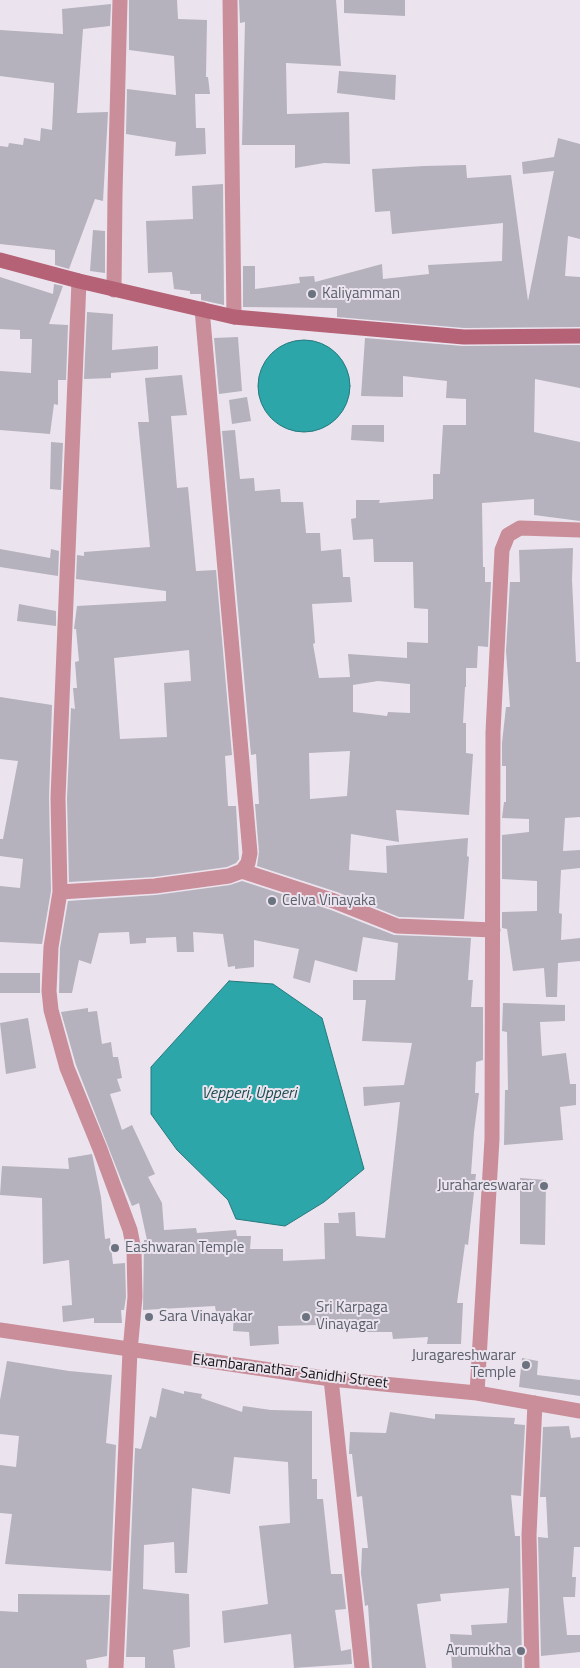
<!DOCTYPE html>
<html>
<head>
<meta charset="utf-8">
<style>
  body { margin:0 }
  canvas { display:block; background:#ebe3ed }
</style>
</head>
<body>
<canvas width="580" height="1668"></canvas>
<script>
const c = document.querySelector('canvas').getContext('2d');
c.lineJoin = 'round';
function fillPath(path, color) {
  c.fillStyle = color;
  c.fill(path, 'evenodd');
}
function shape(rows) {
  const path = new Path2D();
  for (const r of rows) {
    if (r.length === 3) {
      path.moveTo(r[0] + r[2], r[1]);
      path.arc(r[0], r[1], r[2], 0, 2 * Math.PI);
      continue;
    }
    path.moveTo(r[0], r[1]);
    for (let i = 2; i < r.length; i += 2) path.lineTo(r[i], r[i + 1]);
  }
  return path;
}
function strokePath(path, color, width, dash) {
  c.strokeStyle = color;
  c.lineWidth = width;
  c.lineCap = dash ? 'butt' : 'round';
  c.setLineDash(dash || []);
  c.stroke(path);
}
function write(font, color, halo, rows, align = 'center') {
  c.font = font + ' "Titillium Web",sans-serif';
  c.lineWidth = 4;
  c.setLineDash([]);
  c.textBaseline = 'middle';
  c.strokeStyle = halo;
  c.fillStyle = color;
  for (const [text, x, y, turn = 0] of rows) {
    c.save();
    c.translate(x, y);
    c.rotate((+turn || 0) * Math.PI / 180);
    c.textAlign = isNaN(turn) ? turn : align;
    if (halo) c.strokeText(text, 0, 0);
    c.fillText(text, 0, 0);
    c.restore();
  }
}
const water = shape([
  [304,386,46],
  [229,981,273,984,322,1018,364,1169,324,1202,285,1226,236,1219,228,1200,177,1150,151,1114,151,1067,229,981]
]);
fillPath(water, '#2ca6a9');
strokePath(water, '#257a7d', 1);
fillPath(shape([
  [129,0,177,0,178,19,207,20,206,77,208,77,210,94,195,94,196,128,205,128,206,154,175,156,176,142,126,134,127,89,176,95,174,56,129,50],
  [239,0,336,0,341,66,286,63,287,114,349,112,350,164,324,163,295,168,295,145,242,145,245,22,240,23],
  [344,0,405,0,405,16,344,13],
  [111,4,110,26,83,29,77,113,108,112,107,131,103,201,95,199,69,269,55,265,55,250,0,244,0,146,8,147,9,143,23,145,24,138,40,141,41,128,52,130,54,89,54,83,0,76,0,30,63,34,62,9],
  [339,71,396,75,395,100,337,93],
  [558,138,580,144,580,239,568,236,565,276,580,277,580,327,464,328,337,317,337,308,243,307,243,266,255,266,255,289,300,283,299,277,314,276,315,282,382,264,383,279,429,274,428,265,502,261,503,223,392,234,390,211,375,212,372,169,424,166,466,165,467,178,511,175,528,301,554,171,523,174,522,162,554,157],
  [223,184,224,305,201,300,201,294,190,294,190,291,174,289,172,272,148,273,146,221,193,219,192,186],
  [93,230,105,231,105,273,90,271],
  [0,277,53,294,54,284,63,286,49,324,68,325,66,380,58,380,58,405,54,404,50,434,0,430,0,371,31,373,32,339,20,339,20,330,0,329],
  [87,312,113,314,112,350,158,346,158,369,111,373,111,378,84,379],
  [238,337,242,391,219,394,214,338],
  [365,338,463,346,580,345,580,388,535,379,534,432,580,442,580,521,534,515,534,499,482,503,483,567,485,567,485,582,491,582,488,647,478,646,477,668,466,668,466,687,465,687,463,723,466,723,466,753,473,754,469,815,396,810,399,842,351,834,349,870,387,873,386,846,468,838,467,856,469,857,464,919,399,917,337,892,257,866,259,852,255,804,259,804,256,754,251,755,222,431,235,430,240,479,254,478,255,491,280,489,281,502,303,502,306,533,320,533,321,551,341,549,343,577,350,577,352,602,312,604,315,643,313,644,319,678,350,677,348,654,407,658,407,642,428,643,428,609,414,608,413,562,374,562,373,539,353,540,351,519,356,518,356,500,380,500,379,503,433,499,433,474,440,474,443,425,466,425,466,399,446,398,447,381,403,376,403,397,361,396],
  [378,681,410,684,410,713,388,712,387,716,353,712,353,685],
  [350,751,347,796,310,799,309,753],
  [182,375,187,415,171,416,177,488,188,487,196,571,216,570,232,755,225,756,228,806,236,806,239,859,236,863,227,867,154,877,69,882,67,798,71,708,75,709,73,688,77,688,75,662,79,661,76,629,74,629,77,606,166,601,166,591,76,579,77,555,84,556,84,552,150,547,138,422,149,422,145,378],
  [189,650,191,681,164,683,167,737,120,739,114,658],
  [247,397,251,421,232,424,229,400],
  [352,425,384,425,384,442,351,440],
  [51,442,63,443,61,490,50,489],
  [573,548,572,580,576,662,580,662,580,817,565,818,563,851,580,850,580,868,561,870,559,913,562,914,561,940,580,938,580,961,558,963,557,997,546,997,544,968,513,971,507,929,502,928,502,912,537,911,537,881,502,879,502,835,529,832,529,819,502,818,504,802,506,802,506,766,502,766,502,743,506,707,510,707,506,651,510,582,520,582,519,550],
  [0,549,50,558,51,549,59,551,58,576,0,567],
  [19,604,56,611,56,626,17,621],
  [0,697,52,705,49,798,51,891,42,944,0,942,0,886,20,888,23,859,0,856,0,839,3,839,18,761,0,759],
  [242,881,331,910,394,935,471,938,468,980,473,980,471,1007,483,1007,483,1060,476,1062,475,1093,479,1093,474,1132,471,1174,476,1174,468,1245,465,1244,457,1303,463,1303,461,1344,427,1344,428,1337,393,1339,392,1332,360,1332,360,1324,278,1326,279,1344,250,1346,249,1332,233,1331,234,1311,216,1312,215,1306,143,1310,144,1240,147,1240,139,1203,132,1206,122,1182,76,1065,61,1012,88,1008,88,1012,97,1011,102,1044,111,1042,113,1057,118,1057,122,1078,117,1079,121,1091,110,1094,122,1130,132,1125,155,1174,148,1177,162,1203,164,1230,196,1228,197,1233,236,1230,237,1236,251,1236,250,1249,283,1249,283,1261,325,1259,324,1223,339,1223,338,1213,355,1212,356,1236,385,1238,400,1102,364,1106,363,1087,404,1085,412,1043,362,1041,366,1000,353,1000,353,980,395,980,398,943,363,937,357,972,315,960,310,983,293,978,299,949,254,940,254,967,235,969,235,966,228,967,223,934,193,932,194,952,177,952,176,937,146,938,146,943,130,944,129,932,99,933,91,964,79,960,72,993,59,993,60,948,68,901,156,895,230,885],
  [0,973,40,973,40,993,0,993],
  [503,1003,565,1005,565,1021,540,1022,542,1056,566,1053,570,1084,576,1084,576,1105,560,1107,563,1140,504,1145,505,1090,508,1090,507,1032,502,1031],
  [28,1018,36,1068,6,1074,0,1023],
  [92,1154,101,1197,105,1239,110,1238,113,1264,125,1263,126,1297,124,1310,121,1310,122,1323,94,1323,94,1318,63,1322,62,1306,72,1305,69,1260,43,1264,42,1198,0,1195,2,1166,69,1169,68,1158],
  [520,1178,546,1180,545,1245,520,1244],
  [522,1358,538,1361,537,1375,580,1380,580,1396,519,1387],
  [7,1361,69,1371,112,1375,106,1443,116,1445,111,1571,5,1564,12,1514,0,1513,0,1465,16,1467,19,1436,0,1434,0,1400],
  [162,1388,184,1394,184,1391,202,1394,201,1398,242,1412,243,1406,271,1410,312,1411,312,1479,317,1479,317,1499,323,1499,331,1574,342,1574,346,1609,335,1610,341,1651,351,1649,352,1664,294,1668,291,1634,224,1643,222,1611,268,1604,259,1526,290,1523,288,1462,234,1457,230,1494,192,1488,187,1573,175,1573,174,1542,144,1545,143,1589,189,1594,190,1647,173,1650,175,1668,145,1668,145,1657,126,1657,135,1448,141,1449,150,1416,156,1418],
  [390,1412,435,1419,435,1414,515,1418,514,1424,525,1425,521,1496,511,1495,515,1536,520,1536,522,1668,452,1668,450,1634,472,1635,471,1625,507,1623,509,1588,440,1594,441,1601,417,1604,426,1668,372,1668,368,1605,365,1606,361,1573,362,1548,368,1548,362,1496,357,1497,352,1454,349,1454,350,1432,386,1433],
  [569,1426,571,1438,580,1437,580,1547,574,1547,572,1577,576,1577,575,1597,563,1597,567,1635,580,1635,580,1652,541,1656,538,1537,548,1538,546,1497,540,1497,543,1427],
  [18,1594,110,1595,107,1656,86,1660,87,1668,0,1668,0,1611,18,1612]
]), '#b5b2bd');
strokePath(shape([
  [230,0,234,317],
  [79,281,58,798,60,892,51,947,49,991,51,1010,67,1068,100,1149,130,1230,134,1250,135,1297,130,1351,116,1668],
  [114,290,115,194,120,0],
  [242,871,334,901,397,926,493,930],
  [60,892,155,886,229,876,242,871,248,863,250,853,202,309],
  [0,1330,331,1379,477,1393,580,1411],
  [331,1379,362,1668],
  [477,1393,492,1139,493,732,502,550,508,535,520,528,580,530],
  [532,1668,529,1535,535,1403]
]), '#c98e9a', 15);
strokePath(shape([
  [0,260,79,281,234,317,464,337,580,336]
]), '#b56176', 15);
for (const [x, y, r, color] of [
  [312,294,5,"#6b7280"],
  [272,901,5,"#6b7280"],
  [544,1186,5,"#6b7280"],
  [115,1248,5,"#6b7280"],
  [149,1317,5,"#6b7280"],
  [306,1317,5,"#6b7280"],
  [526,1365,5,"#6b7280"],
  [521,1651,5,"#6b7280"]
]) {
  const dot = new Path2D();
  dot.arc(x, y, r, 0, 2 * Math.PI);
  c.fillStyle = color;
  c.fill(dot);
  strokePath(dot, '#ebe3ed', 2);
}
write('15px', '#5b616d', '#ebe3ed', [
  ["Kaliyamman",322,294],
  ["Celva Vinayaka",282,901],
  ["Jurahareswarar",534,1186,"right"],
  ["Eashwaran Temple",125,1248],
  ["Sri Karpaga",316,1308],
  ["Vinayagar",316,1325],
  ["Sara Vinayakar",159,1317],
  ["Juragareshwarar",516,1356,"right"],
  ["Temple",516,1373,"right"],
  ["Arumukha",511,1651,"right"]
], 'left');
write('15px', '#151316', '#ebe3ed', [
  ["Ekambaranathar Sanidhi Street",290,1372,7]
]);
write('italic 16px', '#1b4d4f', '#ebe3ed', [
  ["Vepperi, Upperi",249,1094]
]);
</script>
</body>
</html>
